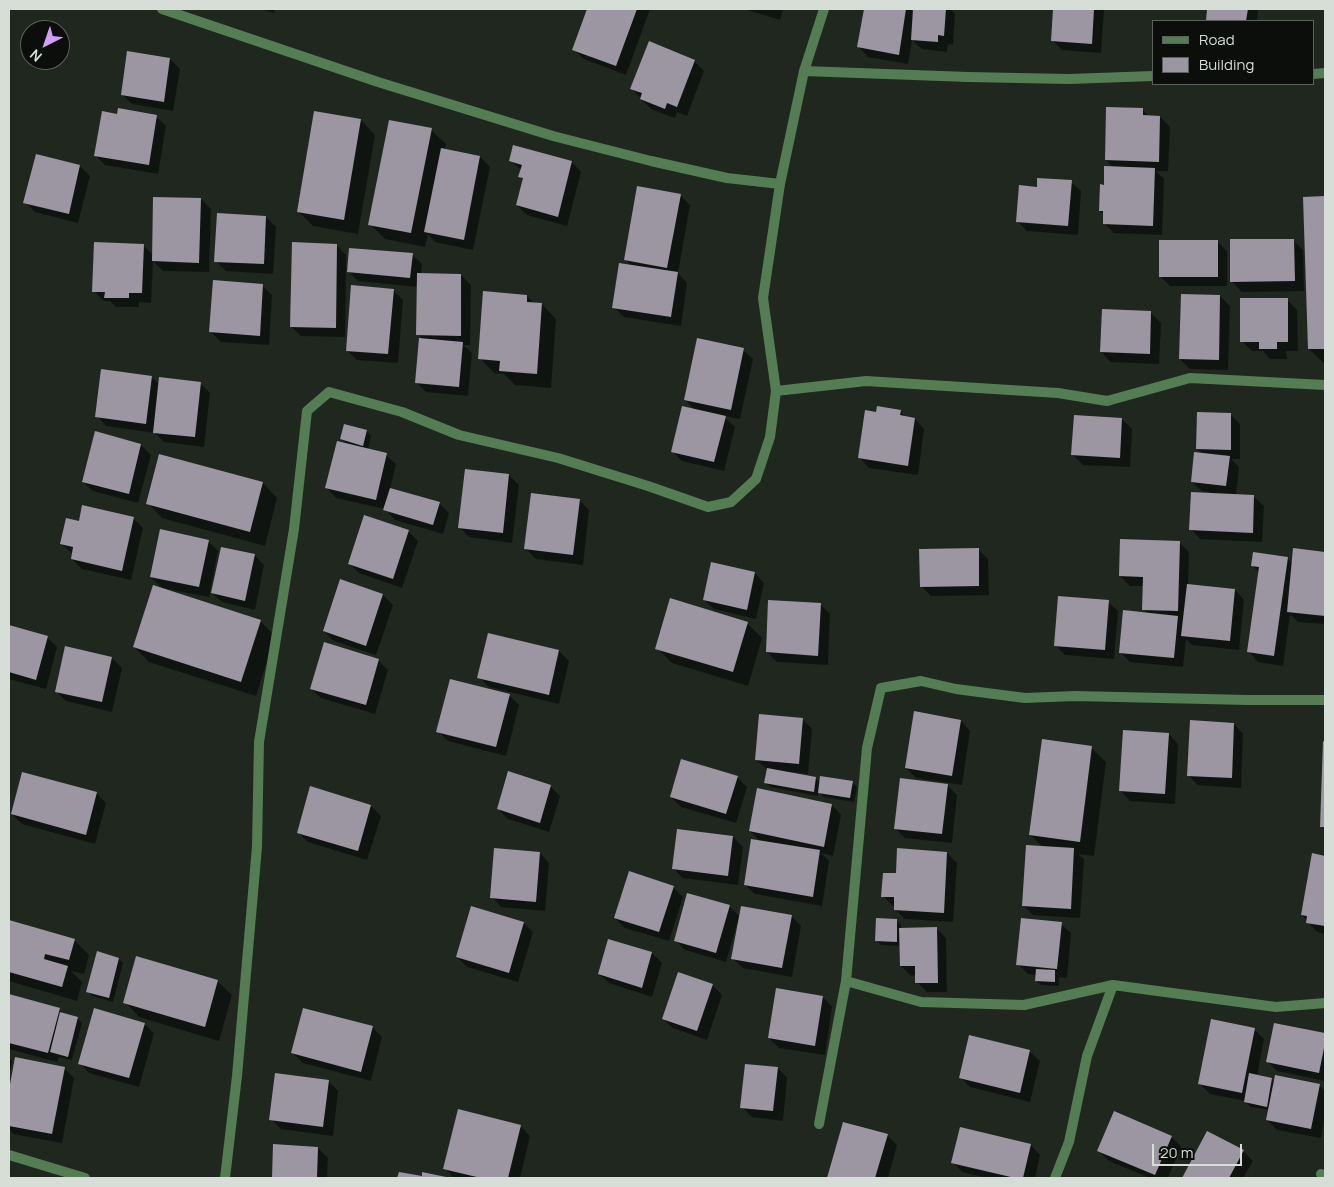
<!DOCTYPE html>
<html>
<head>
<meta charset="utf-8">
<style>
  body { margin:0 }
  #map { position:relative; width:1334px; height:1187px; overflow:hidden; background:#1f271e; font-family:Manrope,sans-serif }
  canvas { display:block }
  .frame { position:absolute; inset:0; border:10px solid #d7ddd7; pointer-events:none }
  .legend { position:absolute; left:1152px; top:20px; width:162px; height:65px; box-sizing:border-box; background:#0b0e0b; border:1px solid #5d615d; margin:0; padding:6px 9px; list-style:none; font-size:15px; color:#d7ddd7 }
  .legend li { display:flex; align-items:center; gap:10px; height:25px }
  .legend b { width:25px; border:1px solid #5d615d }
  .north { position:absolute; left:20px; top:20px; width:50px; height:50px; box-sizing:border-box; background:#0b0e0b; border:1px solid #5d615d; border-radius:50%; rotate:221deg; font-size:14px; font-weight:700; line-height:20px; text-align:center; color:#d7ddd7 }
  .north::after { content:''; display:block; margin:auto; width:18px; height:22px; background:#d29dfd; clip-path:polygon(50% 0,100% 100%,50% 72%,0 100%) }
  .scale { position:absolute; left:1152px; top:1144px; width:90px; height:22px; box-sizing:border-box; border:2px solid #d7ddd7; border-top:0; padding-left:6px; font-size:15px; line-height:18px; white-space:nowrap; color:#d7ddd7; -webkit-text-stroke:4px #0b0e0b; paint-order:stroke }
</style>
</head>
<body>
<div id="map">
<canvas width="1334" height="1187"></canvas>
<div class="frame"></div>
<ul class="legend">
<li><b style="height:6px;background:#547d54"></b>Road</li>
<li><b style="height:14px;background:#9c96a2"></b>Building</li>
</ul>
<div class="north">N</div>
<div class="scale">20 m</div>
</div>
<script>
const c = document.querySelector('canvas').getContext('2d');
c.lineJoin = 'round';
function fillPath(path, color) {
  c.fillStyle = color;
  c.fill(path, 'evenodd');
}
function shape(rows) {
  const path = new Path2D();
  for (const r of rows) {
    path.moveTo(r[0], r[1]);
    for (let i = 2; i < r.length; i += 2) path.lineTo(r[i], r[i + 1]);
  }
  return path;
}
function strokePath(path, color, width, dash) {
  c.strokeStyle = color;
  c.lineWidth = width;
  c.lineCap = dash ? 'butt' : 'round';
  c.setLineDash(dash || []);
  c.stroke(path);
}
fillPath(shape([
  [260,9,275,9,274,13],
  [589,9,650,9,626,75,584,59,574,50],
  [744,9,783,9,780,20],
  [865,9,911,9,914,12,914,9,951,9,955,14,953,45,948,44,947,52,922,49,912,40,908,64,868,57,859,47],
  [1054,9,1104,9,1101,53,1062,50,1052,40],
  [1208,9,1258,9,1257,21,1207,21],
  [170,59,180,69,173,111,132,104,122,94],
  [694,61,704,71,687,116,677,112,675,118,651,109,632,89],
  [1143,110,1150,117,1160,117,1170,127,1168,171,1156,171,1164,179,1162,235,1114,233,1104,223,1104,215,1100,211,1105,186,1114,168,1106,160],
  [118,116,156,117,166,126,158,174,105,165,95,155],
  [361,120,375,135,358,234,313,226,298,211],
  [431,130,446,144,445,150,480,157,490,167,473,250,435,242,428,234,425,247,385,239,370,224],
  [511,161,572,162,581,172,567,226,527,215,517,205,524,181,520,176,521,170],
  [80,166,90,176,78,223,35,212,25,202],
  [1071,182,1081,191,1078,235,1027,231,1017,221,1038,188],
  [680,195,690,205,678,273,687,283,681,326,624,317,614,307,632,266,625,259],
  [1325,197,1325,364,1309,349,1304,198],
  [201,199,211,209,209,272,163,271,153,261,151,303,139,302,139,307,116,307,110,301,104,301,94,291,143,245,153,255],
  [266,217,276,227,273,274,226,271,216,261],
  [1293,240,1303,250,1304,291,1242,292,1232,282],
  [1217,241,1227,251,1227,286,1170,286,1160,276],
  [336,245,346,255,346,268,412,254,422,264,421,275,461,275,471,285,470,345,463,345,472,353,468,396,426,392,416,382,423,339,418,334,418,287,358,281,346,269,345,337,301,336,291,326],
  [262,285,272,295,269,345,221,342,211,332],
  [393,290,403,300,398,363,357,360,347,350],
  [527,296,534,303,542,304,556,319,551,388,515,385,504,374,494,373,480,358],
  [1220,296,1230,306,1228,370,1190,369,1180,359],
  [1287,300,1297,310,1298,351,1286,351,1287,359,1270,359,1263,351,1252,351,1242,341],
  [1151,313,1161,323,1159,364,1111,362,1101,352],
  [743,350,753,359,740,419,723,416,735,427,724,471,682,461,672,451,695,410,685,400],
  [151,377,160,385,200,383,210,393,204,447,164,442,155,433,106,426,97,416],
  [900,411,907,418,915,419,924,429,918,475,869,468,860,458],
  [1230,414,1240,424,1240,459,1231,459,1239,467,1236,496,1254,497,1264,506,1262,542,1200,539,1191,529,1209,494,1209,492,1202,491,1192,482,1203,454,1197,449],
  [1122,419,1132,429,1130,467,1083,465,1073,455],
  [367,431,371,436,368,450,386,455,396,464,390,489,439,503,449,513,443,534,395,520,385,509,336,498,327,488,348,445,342,439],
  [141,445,151,455,138,503,93,491,83,482],
  [160,455,263,483,277,498,265,546,162,518,148,503],
  [466,470,509,475,519,485,512,543,469,537,459,527],
  [579,500,589,510,583,565,536,559,526,549],
  [133,518,143,528,131,580,82,569,72,559,73,554,61,544,80,522],
  [408,531,418,541,402,588,359,573,349,563],
  [208,541,218,551,209,597,162,588,151,577],
  [1179,542,1189,552,1188,585,1235,590,1244,600,1239,650,1192,645,1186,639,1183,667,1130,662,1120,652,1148,614,1143,609,1144,586,1130,586,1120,576],
  [978,549,988,559,989,595,931,596,921,586],
  [1294,550,1325,553,1325,624,1298,622,1290,614,1283,666,1258,662,1249,652,1259,573,1253,566,1287,558,1293,564],
  [254,555,264,565,255,610,222,602,212,593],
  [755,573,764,583,756,619,714,609,704,600],
  [341,581,383,595,393,605,376,655,334,641,324,631],
  [1108,602,1118,611,1114,659,1065,655,1055,645],
  [820,604,830,614,828,665,777,662,767,652],
  [260,621,275,636,256,696,149,662,134,647],
  [747,623,762,638,748,686,672,663,657,648],
  [9,626,47,637,57,647,46,689,9,679],
  [489,635,559,651,569,661,559,704,489,687,479,677],
  [112,658,122,668,112,712,66,701,56,691],
  [378,660,388,670,375,714,321,698,311,689],
  [509,695,519,705,506,756,448,741,438,731],
  [802,719,812,729,808,774,793,772,792,774,815,778,821,783,852,782,857,787,854,802,824,797,819,792,818,796,770,787,765,782,768,770,756,760],
  [961,721,970,731,962,785,916,778,906,768],
  [1234,724,1243,734,1241,788,1198,785,1188,775],
  [1169,734,1178,744,1175,804,1130,801,1121,791],
  [1324,743,1325,743,1325,830,1321,826],
  [1091,748,1106,762,1094,856,1078,854,1084,859,1080,918,1033,915,1023,905,1043,847,1030,835],
  [737,777,747,787,736,823,681,807,671,797],
  [945,783,957,795,952,843,905,838,895,828],
  [550,786,560,796,549,832,508,819,498,809],
  [96,793,106,803,95,844,22,824,12,814],
  [832,805,841,815,833,856,821,853,829,861,822,906,755,894,745,885,761,842,750,831],
  [371,806,381,816,367,860,308,842,298,832],
  [678,830,733,837,743,847,738,885,683,878,673,868],
  [540,853,549,863,545,911,501,907,492,897],
  [947,853,957,863,953,922,905,919,895,909,895,906,893,906,883,896,897,875],
  [1313,855,1325,857,1325,934,1317,932,1302,915],
  [673,887,683,897,669,941,625,928,615,918],
  [729,906,740,917,791,916,801,926,792,977,743,968,733,959,739,924,737,924,726,962,685,950,675,940],
  [896,920,901,925,901,929,936,928,946,938,947,992,927,992,917,982,916,975,911,976,901,966,900,946,881,945,877,941],
  [9,922,74,940,89,955,84,974,71,971,82,982,77,1001,9,981],
  [523,923,533,932,518,982,467,967,457,957],
  [1061,924,1071,933,1067,978,1059,977,1059,986,1041,985,1036,980,1037,975,1028,974,1018,964],
  [608,941,652,953,662,963,652,997,609,983,599,974],
  [119,959,123,963,113,1002,92,996,88,991],
  [217,981,232,995,219,1041,139,1017,125,1002],
  [712,985,722,995,707,1040,673,1028,663,1019],
  [9,995,59,1009,65,1015,77,1018,82,1023,72,1060,59,1057,57,1062,9,1049],
  [823,997,832,1007,825,1055,779,1048,769,1038],
  [144,1024,154,1033,139,1087,89,1073,80,1063],
  [1275,1024,1325,1035,1325,1081,1277,1071,1267,1061],
  [372,1027,382,1037,371,1081,303,1063,293,1053],
  [1254,1029,1264,1039,1257,1076,1272,1080,1275,1082,1319,1085,1325,1091,1325,1115,1321,1138,1277,1130,1267,1120,1269,1110,1250,1107,1245,1101,1210,1094,1200,1084],
  [970,1037,1030,1052,1040,1061,1030,1102,970,1087,960,1077],
  [9,1058,12,1061,9,1075],
  [16,1059,64,1068,74,1078,62,1143,13,1134,9,1129,9,1097],
  [778,1068,787,1078,783,1121,752,1117,742,1107],
  [328,1081,338,1091,333,1136,281,1129,271,1119],
  [844,1123,887,1135,897,1145,888,1178,829,1178],
  [520,1126,530,1136,520,1178,454,1178,445,1168],
  [1208,1132,1243,1151,1253,1161,1243,1178,1183,1178],
  [1171,1137,1181,1146,1168,1178,1150,1178,1109,1161,1099,1151],
  [274,1145,318,1148,328,1158,327,1178,273,1178],
  [1031,1145,1040,1155,1035,1178,988,1178,962,1172,953,1162]
]), '#0007');
fillPath(shape([
  [587,9,637,9,616,66,572,50],
  [864,9,906,9,899,55,857,47],
  [913,9,946,9,944,36,938,35,938,42,911,40],
  [1053,9,1094,9,1092,44,1051,41],
  [1207,9,1248,9,1246,21,1206,21],
  [649,41,695,60,677,107,667,103,665,109,640,99,642,93,630,89],
  [127,51,170,58,164,102,121,95],
  [1106,107,1143,108,1143,115,1160,116,1159,162,1105,160],
  [118,108,157,115,149,165,94,156,102,111,117,114],
  [314,111,361,119,344,220,297,212],
  [389,120,432,128,411,233,368,225],
  [513,145,572,161,558,217,516,205,523,178,518,177,522,165,509,161],
  [441,148,480,156,464,240,424,232],
  [36,154,80,165,69,214,23,203],
  [1104,166,1155,168,1153,226,1103,224,1103,211,1099,211,1100,184,1104,185],
  [1037,178,1072,180,1068,226,1016,222,1019,185,1037,187],
  [637,186,681,194,667,268,624,260],
  [1325,196,1325,349,1308,349,1303,197],
  [153,197,201,198,199,263,152,261],
  [217,213,266,216,264,264,214,262],
  [1230,239,1294,239,1295,281,1230,282],
  [1159,240,1218,240,1218,277,1159,277],
  [94,242,144,244,142,293,129,293,129,298,104,298,105,292,92,292],
  [292,242,337,244,336,328,290,327],
  [349,248,413,253,410,278,347,272],
  [619,263,678,272,671,317,612,308],
  [417,273,461,274,461,336,416,335],
  [213,280,263,284,260,336,209,332],
  [351,285,394,289,388,354,346,351],
  [483,291,527,295,527,302,542,303,537,374,499,371,500,361,478,359],
  [1181,294,1220,295,1219,360,1179,359],
  [1240,298,1288,298,1288,342,1277,342,1277,349,1259,349,1259,342,1240,342],
  [1102,309,1151,311,1150,354,1100,352],
  [419,338,463,342,459,387,415,383],
  [697,338,744,348,731,410,684,400],
  [101,369,152,376,146,424,95,417],
  [159,377,201,382,195,437,153,433],
  [682,406,726,416,714,462,671,452],
  [877,406,901,410,900,415,915,418,908,466,858,458,865,410,876,412],
  [1197,412,1231,413,1231,450,1196,449],
  [1074,415,1122,418,1120,458,1071,455],
  [344,424,367,430,363,446,340,439],
  [95,431,141,444,129,494,82,482],
  [337,441,387,453,376,500,325,488],
  [1194,452,1230,456,1226,486,1191,482],
  [159,454,263,482,250,532,146,504],
  [465,469,509,474,503,533,458,528],
  [390,488,440,502,433,525,383,510],
  [1191,492,1254,495,1253,533,1189,530],
  [531,493,580,499,573,555,524,549],
  [82,505,134,517,122,571,71,559,73,547,60,544,66,518,79,521],
  [364,515,409,530,393,579,348,564],
  [160,529,209,540,199,587,150,577],
  [1120,539,1180,541,1178,611,1142,610,1143,577,1119,576],
  [221,547,255,554,245,601,211,593],
  [979,548,979,586,920,587,919,549],
  [1293,548,1325,552,1325,616,1287,612],
  [1253,552,1288,557,1274,656,1247,652,1259,567,1251,566],
  [711,562,755,572,747,610,703,600],
  [340,579,383,594,366,646,323,631],
  [1187,584,1235,589,1230,641,1181,636],
  [153,585,261,620,241,682,133,647],
  [1058,596,1109,600,1105,650,1054,646],
  [670,598,748,622,733,672,655,649],
  [768,600,821,603,818,656,766,652],
  [1123,610,1178,616,1174,658,1119,653],
  [9,625,48,636,36,680,9,672],
  [488,633,559,650,549,695,477,678],
  [324,642,379,659,366,705,310,689],
  [65,646,112,657,102,702,55,692],
  [450,679,510,694,496,747,436,732],
  [914,711,961,720,952,776,905,768],
  [759,714,803,718,799,764,755,760],
  [1190,720,1234,723,1232,778,1187,776],
  [1123,730,1169,733,1165,794,1119,791],
  [1042,739,1092,746,1080,842,1029,835],
  [1323,741,1325,742,1325,827,1320,827],
  [681,759,738,776,726,814,670,797],
  [767,768,816,777,814,792,764,783],
  [508,771,551,785,540,823,497,809],
  [22,772,97,792,86,835,11,814],
  [820,776,853,781,850,798,818,793],
  [900,778,948,784,942,834,894,829],
  [310,786,371,805,358,851,297,833],
  [757,788,832,804,824,847,749,831],
  [677,829,733,836,728,876,672,869],
  [751,839,820,850,813,897,744,885],
  [1026,845,1074,848,1071,909,1022,906],
  [494,848,540,852,536,902,490,898],
  [897,848,947,852,944,913,894,910,894,897,881,897,883,873,896,873],
  [1312,853,1325,856,1325,926,1306,923,1307,916,1301,915],
  [629,871,674,886,659,932,614,918],
  [687,893,730,905,716,953,674,941],
  [471,906,524,922,509,973,456,957],
  [741,906,792,915,782,968,731,959],
  [876,918,897,919,897,942,875,941],
  [1021,918,1062,922,1057,969,1016,965],
  [9,920,75,939,69,960,45,954,44,959,68,966,62,987,9,972],
  [937,927,938,983,915,983,915,966,900,966,899,928],
  [608,939,652,952,642,988,598,974],
  [97,951,119,958,109,998,86,992],
  [136,956,218,980,205,1027,123,1003],
  [1036,969,1055,970,1055,982,1035,981],
  [678,972,713,984,697,1031,662,1019],
  [776,988,823,996,815,1046,768,1038],
  [9,994,60,1008,48,1053,9,1043],
  [94,1008,145,1023,129,1078,78,1064],
  [303,1008,373,1026,361,1072,291,1053],
  [60,1012,78,1017,68,1057,50,1052],
  [1211,1019,1255,1028,1242,1093,1198,1084],
  [1274,1023,1325,1033,1325,1043,1319,1073,1266,1062],
  [969,1035,1030,1050,1020,1093,959,1078],
  [15,1057,65,1067,52,1134,9,1126,9,1090],
  [745,1064,778,1067,773,1111,740,1108],
  [275,1073,329,1080,323,1127,269,1120],
  [1249,1073,1272,1078,1267,1107,1244,1102],
  [1275,1075,1320,1084,1311,1129,1266,1120],
  [458,1109,521,1125,508,1178,481,1178,443,1169],
  [1114,1111,1172,1136,1155,1175,1097,1151],
  [843,1122,888,1134,875,1178,827,1178],
  [960,1127,1031,1144,1023,1178,1015,1178,951,1163],
  [1207,1131,1244,1150,1229,1178,1182,1178],
  [273,1144,318,1147,317,1178,272,1178],
  [399,1172,422,1176,422,1172,451,1178,397,1178]
]), '#9c96a2');
strokePath(shape([
  [162,9,378,82,553,136,651,161,727,178,780,184],
  [804,71,968,77,1069,79,1153,76],
  [1313,74,1325,73],
  [776,391,866,381,1058,393,1107,401,1190,378,1325,385],
  [846,981,921,1002,1024,1005,1113,985,1276,1007,1325,1003],
  [819,1124,846,981,867,748,881,688,921,681,956,689,1025,698,1075,696,1248,700,1325,700],
  [9,1155,85,1178],
  [1321,1174,1325,1176],
  [225,1178,237,1076,257,847,259,742,294,529,307,411,329,392,402,412,459,435,558,458,648,486,708,507,731,502,756,479,770,437,776,391,763,298,780,184,804,71,824,9],
  [1055,1178,1069,1142,1087,1056,1113,985]
]), '#547d54', 10);
</script>
</body>
</html>
